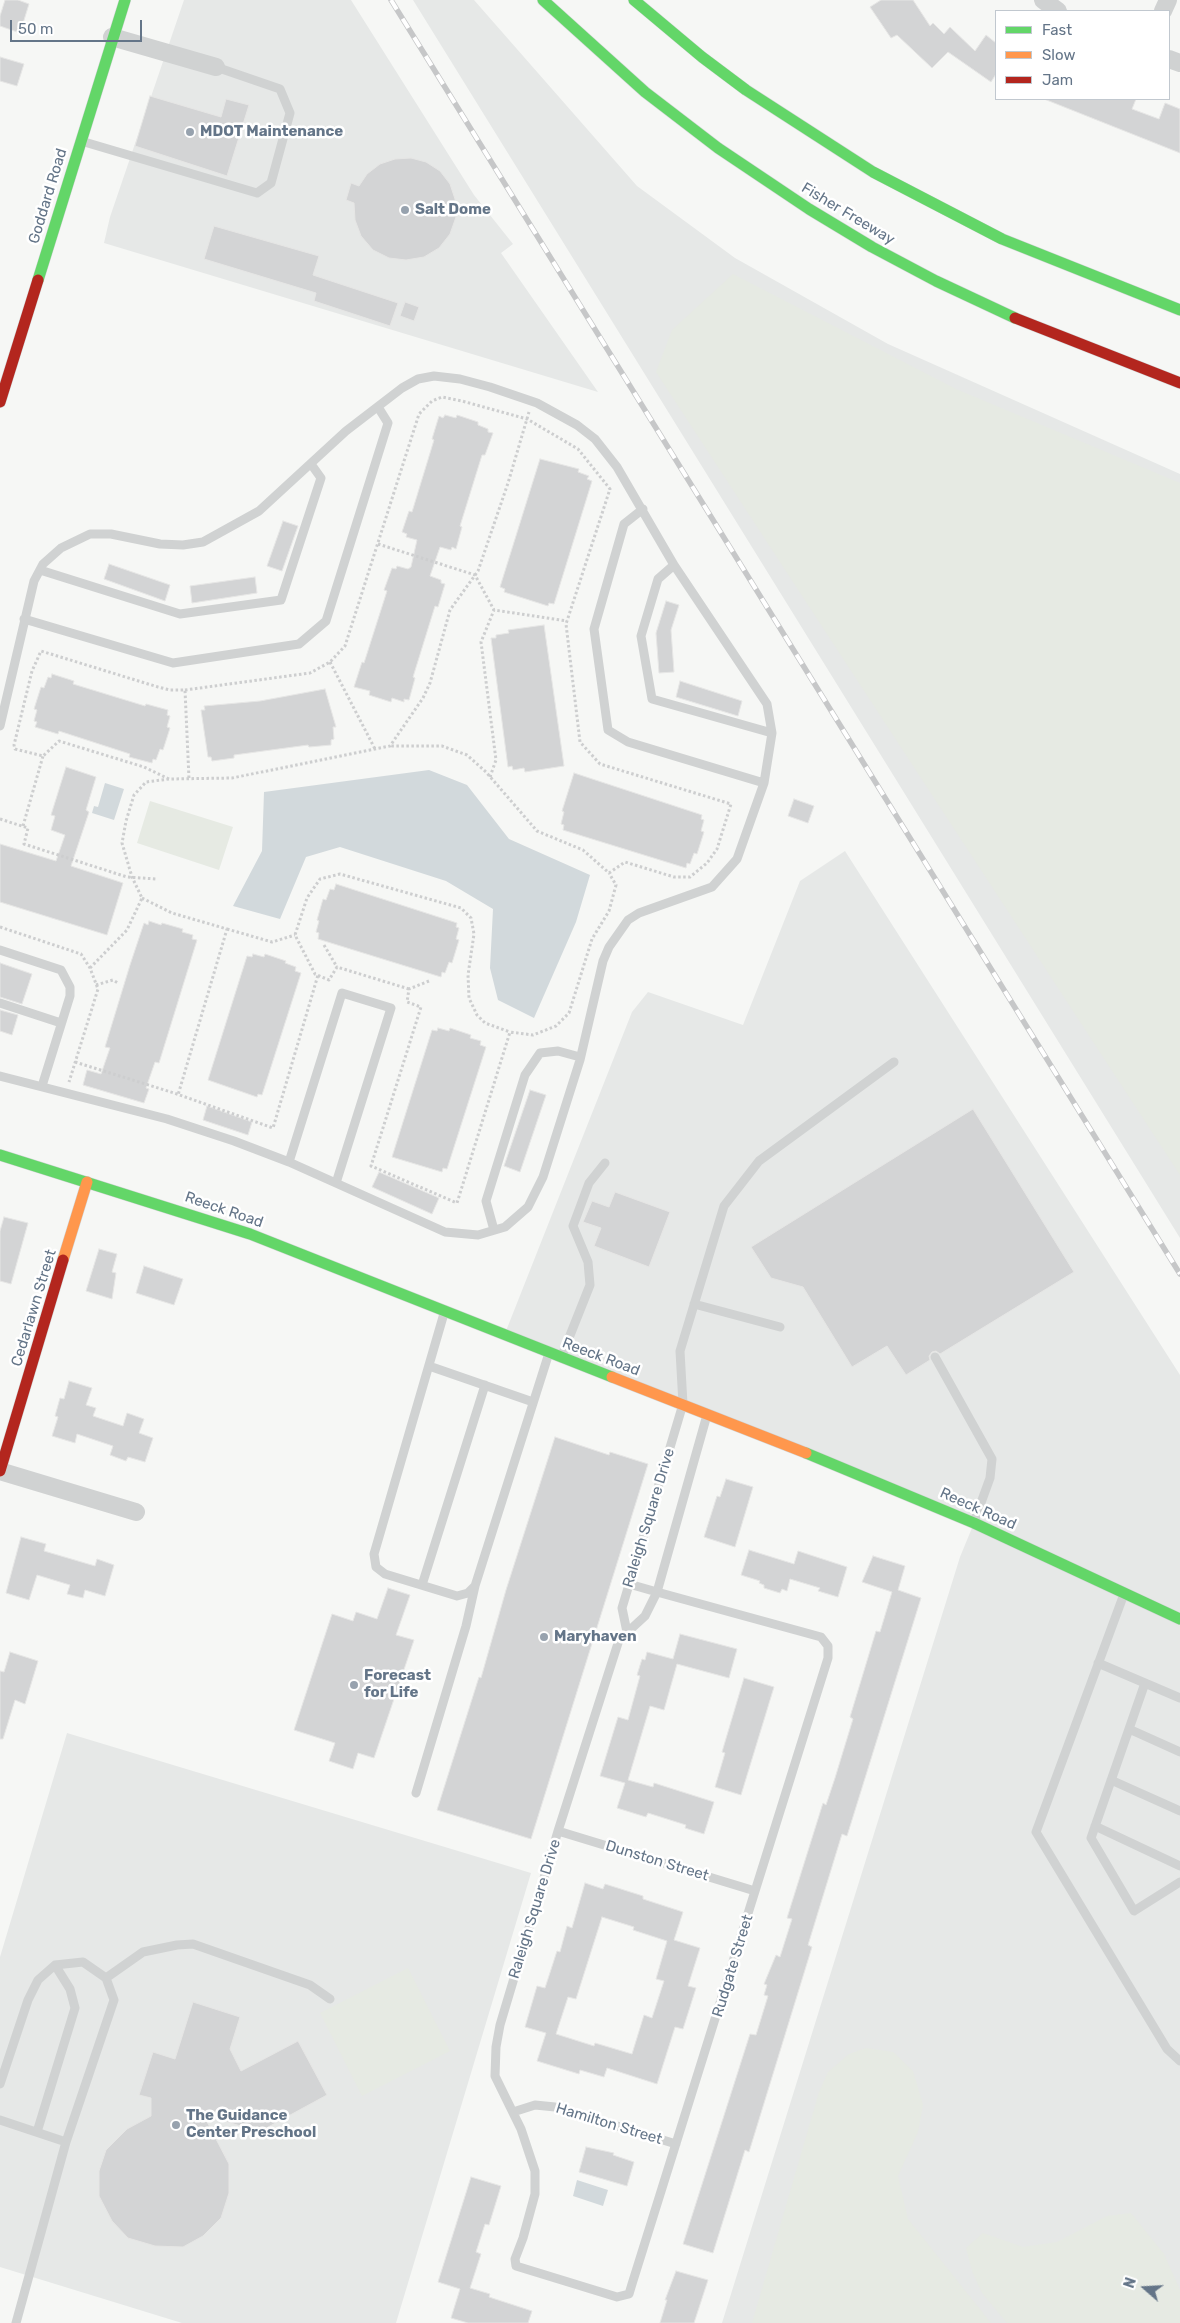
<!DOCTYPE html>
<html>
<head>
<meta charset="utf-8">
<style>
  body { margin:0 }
  #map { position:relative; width:1180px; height:2323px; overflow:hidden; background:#f6f7f5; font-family:Rubik,sans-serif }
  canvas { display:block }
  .legend { position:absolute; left:995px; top:10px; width:175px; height:90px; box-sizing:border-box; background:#fff; border:1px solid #c1c8cf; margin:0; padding:6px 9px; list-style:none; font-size:15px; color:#647588 }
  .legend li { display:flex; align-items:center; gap:10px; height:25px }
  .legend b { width:25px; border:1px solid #c1c8cf }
  .north { position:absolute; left:1120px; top:2263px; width:50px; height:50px; -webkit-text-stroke:4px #fff; paint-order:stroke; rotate:289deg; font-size:14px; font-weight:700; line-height:20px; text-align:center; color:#647588 }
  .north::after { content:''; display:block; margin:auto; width:18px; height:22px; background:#647588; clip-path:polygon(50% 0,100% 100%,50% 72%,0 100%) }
  .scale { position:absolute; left:10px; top:20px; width:132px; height:22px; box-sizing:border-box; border:2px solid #647588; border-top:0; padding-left:6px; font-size:15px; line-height:18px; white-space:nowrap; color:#647588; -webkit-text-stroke:4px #fff; paint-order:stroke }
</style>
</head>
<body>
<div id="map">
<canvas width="1180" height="2323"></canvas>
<ul class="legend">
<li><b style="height:6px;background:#63d668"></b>Fast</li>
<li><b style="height:6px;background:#ff974d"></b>Slow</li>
<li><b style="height:6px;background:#b3261e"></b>Jam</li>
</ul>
<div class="north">N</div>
<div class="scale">50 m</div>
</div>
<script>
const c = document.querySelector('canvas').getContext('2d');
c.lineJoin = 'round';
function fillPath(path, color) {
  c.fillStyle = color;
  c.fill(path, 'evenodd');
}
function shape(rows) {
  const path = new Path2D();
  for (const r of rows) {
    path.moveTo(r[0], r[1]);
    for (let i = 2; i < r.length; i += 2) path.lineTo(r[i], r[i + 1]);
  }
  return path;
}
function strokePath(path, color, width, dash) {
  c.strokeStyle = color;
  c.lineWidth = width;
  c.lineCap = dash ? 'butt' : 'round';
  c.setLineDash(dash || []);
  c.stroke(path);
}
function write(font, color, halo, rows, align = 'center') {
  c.font = font + ' Rubik,sans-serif';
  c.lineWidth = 5;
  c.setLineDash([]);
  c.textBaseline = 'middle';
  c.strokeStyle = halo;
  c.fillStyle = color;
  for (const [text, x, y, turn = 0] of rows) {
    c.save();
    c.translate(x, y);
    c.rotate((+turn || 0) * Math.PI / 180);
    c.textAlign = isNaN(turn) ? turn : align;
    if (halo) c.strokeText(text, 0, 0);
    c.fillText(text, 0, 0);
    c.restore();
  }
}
fillPath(shape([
  [184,0,351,0,474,195,513,244,501,253,598,392,104,243,110,217],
  [413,0,474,0,637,186,735,258,888,344,1180,474,1180,1238],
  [845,851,1180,1375,1180,2323,722,2323,960,1557,974,1523,504,1336,632,1012,648,992,743,1025,800,881],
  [67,1733,531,1873,396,2323,182,2323,0,2267,0,1957]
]), '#e6e8e7');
fillPath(shape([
  [733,274,956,389,1180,483,1180,1175,656,372,672,330],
  [150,801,233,827,219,870,137,843],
  [408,1968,450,2051,362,2096,320,2013],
  [866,2048,893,2052,913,2071,923,2105,918,2132,898,2176,908,2219,991,2323,752,2323,819,2092,828,2072,849,2054],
  [1131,2213,1164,2254,1180,2290,1180,2323,1007,2323,982,2293,972,2271,966,2248,983,2233,1023,2247,1057,2242,1107,2216]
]), '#e6eae3');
fillPath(shape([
  [429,770,467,785,509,839,590,875,576,922,534,1018,498,1000,490,968,493,909,446,881,340,847,306,857,280,919,233,906,262,851,264,792],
  [105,783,124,789,114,820,92,813,94,806,98,807],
  [577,2180,608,2190,603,2206,573,2196]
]), '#d2d9dc');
const building = shape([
  [5,0,18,0,29,4,20,33,0,26,0,16,5,0],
  [881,0,913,0,930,26,933,23,944,34,950,27,975,51,986,35,996,43,996,74,991,82,948,52,932,68,897,35,891,38,870,7,881,0],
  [0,57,24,64,17,86,0,81,0,57],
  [150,96,221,117,226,99,249,105,227,176,135,146,150,96],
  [1044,99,1136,99,1132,109,1159,119,1165,103,1180,109,1180,153,1044,99],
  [411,158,426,162,440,171,450,184,455,199,456,217,450,234,439,248,424,257,406,260,389,258,373,250,361,236,355,220,354,203,346,200,351,183,359,186,367,174,380,164,395,159,411,158],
  [214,226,319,256,313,275,398,303,390,326,314,301,316,293,204,259,214,226],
  [405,302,419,307,414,321,400,316,405,302],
  [445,415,456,418,457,415,478,422,478,425,488,429,488,432,493,433,485,455,482,455,460,526,462,527,456,549,452,547,451,550,440,547,431,573,430,576,441,580,441,583,445,584,438,607,435,606,413,677,415,678,409,700,404,699,404,702,392,698,391,702,369,695,370,691,354,687,362,662,364,663,387,591,384,590,392,568,396,569,397,566,408,569,411,567,417,540,406,537,407,534,402,532,409,511,412,512,434,440,432,439,439,416,443,418,445,415],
  [540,459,579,469,578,472,589,476,587,479,592,481,554,604,549,603,548,606,504,592,505,589,500,587,540,459],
  [283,521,298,526,282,571,267,566,283,521],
  [109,564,170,585,165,601,104,579,109,564],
  [255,577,257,593,192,603,190,586,255,577],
  [666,601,679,605,671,630,674,672,659,673,656,633,666,601],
  [544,625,564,766,525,772,524,768,513,770,512,766,508,767,491,638,496,638,496,635,509,633,508,630,544,625],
  [52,674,74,681,73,684,145,706,146,704,168,710,167,715,170,716,167,727,170,728,163,750,160,749,156,760,153,759,152,763,129,757,130,754,59,731,58,734,35,727,37,722,34,721,37,710,34,709,41,687,44,688,48,677,51,678,52,674],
  [680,681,742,701,738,716,676,697,680,681],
  [325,689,336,727,333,727,334,739,331,740,331,745,309,747,308,745,234,755,234,758,212,761,211,757,208,757,201,710,205,710,204,706,260,701,325,689],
  [66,767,96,777,86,810,89,812,71,866,123,883,107,935,0,902,0,844,56,861,65,835,51,830,55,816,51,815,66,767],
  [574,773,702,815,701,819,704,820,701,831,704,832,697,854,694,853,690,864,687,863,686,868,563,830,564,825,561,824,564,812,562,811,574,773],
  [794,799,814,806,808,823,788,816,794,799],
  [336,884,457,923,456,927,459,928,456,939,459,940,452,963,449,962,445,973,442,972,441,977,318,939,319,933,316,932,319,921,317,920,323,899,326,900,330,889,334,890,336,884],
  [149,921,161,925,162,923,183,929,182,932,193,935,192,939,197,940,159,1063,155,1062,146,1088,149,1089,144,1103,83,1085,87,1070,101,1074,110,1048,105,1047,130,965,144,923,148,925,149,921],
  [253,954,264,957,265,954,286,961,285,963,296,967,295,971,301,973,262,1095,258,1094,257,1097,208,1080,247,956,252,957,253,954],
  [0,963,32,974,22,1004,0,997,0,963],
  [0,1010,18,1015,12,1035,0,1031,0,1010],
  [438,1028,449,1031,450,1028,471,1035,470,1038,481,1041,480,1045,486,1047,447,1169,443,1168,442,1172,392,1157,432,1030,437,1031,438,1028],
  [530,1090,546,1095,520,1172,504,1166,530,1090],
  [207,1106,252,1122,248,1135,203,1120,207,1106],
  [973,1109,1074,1272,940,1354,936,1351,932,1352,929,1356,930,1360,906,1375,887,1346,852,1367,803,1287,771,1278,751,1247,973,1109],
  [379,1172,439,1198,432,1214,372,1187,379,1172],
  [615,1192,670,1212,649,1267,594,1246,601,1228,583,1222,592,1201,609,1207,615,1192],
  [4,1217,28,1223,11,1284,0,1281,0,1231,4,1217],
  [99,1249,117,1254,112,1272,116,1273,112,1299,86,1291,99,1249],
  [144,1266,183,1279,174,1305,136,1293,144,1266],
  [69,1381,92,1388,86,1405,96,1408,93,1416,123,1426,127,1413,144,1419,139,1433,153,1438,145,1462,128,1457,126,1461,110,1455,113,1446,77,1434,75,1443,52,1436,58,1417,55,1416,60,1398,64,1399,69,1381],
  [555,1437,609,1455,610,1452,648,1464,531,1839,437,1810,479,1677,481,1678,506,1590,555,1437],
  [726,1479,753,1487,735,1547,704,1537,717,1496,720,1497,726,1479],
  [21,1537,46,1544,44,1551,95,1566,97,1559,114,1565,105,1596,85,1590,83,1598,67,1594,70,1585,37,1575,29,1600,6,1593,21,1537],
  [749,1550,794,1564,798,1551,847,1567,838,1597,818,1591,820,1588,790,1579,787,1591,782,1589,780,1593,764,1588,764,1585,759,1583,760,1581,741,1575,749,1550],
  [873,1556,905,1566,898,1590,921,1598,847,1836,842,1834,808,1945,812,1947,749,2152,745,2150,713,2253,683,2244,750,2034,756,2035,768,1996,764,1995,767,1985,764,1984,776,1955,780,1957,792,1919,787,1918,823,1803,826,1805,835,1778,853,1719,850,1717,876,1631,880,1632,892,1592,862,1582,873,1556],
  [388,1588,410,1595,396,1635,414,1640,374,1758,358,1753,353,1769,329,1761,335,1743,294,1730,332,1614,353,1621,356,1612,377,1619,388,1588],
  [680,1634,737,1649,729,1678,677,1664,664,1710,650,1706,628,1780,653,1787,654,1783,714,1802,704,1834,685,1828,686,1825,648,1813,646,1817,617,1808,625,1783,600,1776,618,1717,628,1720,640,1676,637,1675,642,1659,645,1660,647,1652,673,1659,680,1634],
  [10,1652,38,1661,25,1704,15,1700,3,1739,0,1739,0,1671,4,1672,10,1652],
  [744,1678,774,1687,741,1795,715,1787,725,1753,722,1752,744,1678],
  [585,1883,603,1889,605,1884,643,1896,643,1899,683,1912,674,1940,700,1948,688,1986,696,1988,683,2029,675,2027,657,2084,607,2068,604,2077,580,2070,579,2074,537,2061,546,2033,525,2027,537,1986,545,1988,557,1951,560,1952,567,1926,572,1928,585,1883],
  [602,1917,634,1927,633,1930,667,1941,656,1979,664,1981,652,2018,644,2015,632,2054,595,2043,594,2046,556,2034,568,1997,576,1999,602,1917],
  [193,2002,240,2017,230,2049,241,2071,298,2041,327,2095,259,2132,203,2114,229,2164,229,2193,221,2218,203,2236,183,2247,155,2246,128,2238,112,2221,99,2196,99,2171,106,2150,127,2129,151,2116,151,2098,139,2095,153,2052,175,2059,193,2002],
  [586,2147,614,2153,613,2155,634,2162,627,2186,579,2172,586,2147],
  [471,2177,501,2186,489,2225,485,2224,476,2252,481,2254,470,2288,490,2294,489,2297,532,2311,528,2323,468,2323,451,2318,460,2289,438,2282,471,2177],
  [676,2271,708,2280,694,2323,660,2323,667,2300,665,2300,676,2271]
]);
fillPath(building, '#d3d4d5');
strokePath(building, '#e6e6e5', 1);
const fast = shape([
  [543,0,645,92,718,148,809,209,872,247,936,281,1015,318],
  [634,0,702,57,746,90,873,172,1002,239,1180,310],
  [38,280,125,0],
  [0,1155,250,1234,612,1377],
  [806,1453,974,1523,1180,1619]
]);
const slow = shape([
  [63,1260,87,1182],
  [612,1377,806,1453]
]);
const jam = shape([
  [1015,318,1180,383],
  [0,402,38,280],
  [0,1471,63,1260]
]);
strokePath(fast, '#d1d4d5', 12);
strokePath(slow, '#d1d4d5', 12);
strokePath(jam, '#d1d4d5', 12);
strokePath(shape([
  [378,544,475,575,494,610,567,621],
  [330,662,375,749],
  [185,690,310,673,330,662,345,646,419,414,432,401,442,397,462,401,527,419,578,449,610,489,566,624,580,742,600,764,731,804,717,849,707,863,690,877,674,877,625,862,609,873,583,850,537,831,486,772,467,755,442,746,390,746],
  [490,777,496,760,481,642,494,610],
  [169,779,144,767,59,741,43,756,15,749,14,745,32,671,41,651,158,687,170,690,185,690,189,779],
  [0,819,28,828,24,844,127,877,156,879],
  [23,826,43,756],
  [142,898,172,913,227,929,178,1095],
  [0,927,81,954,90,968,98,989,69,1082],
  [227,929,272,942,295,935],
  [324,945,337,967],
  [90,968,127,930,142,898,132,877,122,843,126,821,134,795,146,782,169,779,232,778,390,746,423,698,430,683,450,610,478,571,508,483,529,412],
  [429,981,409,989,407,1002,421,1007,371,1166,457,1203,510,1032,533,1035,556,1026,569,1013,592,939,609,911,616,885,609,873],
  [96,985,113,980,118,983],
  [409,989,337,967,329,980,315,974,295,935,307,898,320,879,340,874,461,908,471,918,474,934,468,975,469,998,477,1015,485,1023,510,1032],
  [75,1062,174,1093,273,1128,318,975]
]), '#cdcecf', 3, [2.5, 2.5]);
strokePath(shape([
  [81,141,257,193,271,183,290,113,280,89,216,67],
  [643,509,624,524,594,629,608,730,628,742,764,783],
  [674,565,658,579,641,636,652,699,772,733],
  [40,570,180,614,281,600,321,478,311,464],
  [24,619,173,663,299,644,326,621,388,423,378,407],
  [0,726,34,581,43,564,61,548,90,534,111,534,160,544,183,545,203,542,259,511,346,431,402,388,418,379,434,376,460,379,490,387,537,403,577,425,595,439,617,467,674,565,767,704,772,733,764,783,737,859,712,887,639,913,628,920,609,947,603,961,580,1060,543,1177,528,1207,505,1227,478,1235,445,1232,289,1162,234,1141,167,1119,0,1076],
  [0,950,61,970,70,987,70,996,42,1086],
  [0,1003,61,1023],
  [289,1162,342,993,391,1008,336,1183],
  [494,1230,486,1201,525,1075,540,1053,558,1051,580,1057],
  [694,1304,780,1327],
  [445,1310,374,1554,376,1567,385,1574,457,1596,468,1593,475,1586,549,1353],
  [935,1357,992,1459,990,1478,974,1522],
  [561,1358,590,1285,588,1262,573,1226,589,1183,605,1163],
  [429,1366,533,1402],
  [629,1584,657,1592,821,1637,828,1646,828,1658,632,2284,629,2294,617,2297,516,2266,515,2259,523,2238,535,2194,535,2171,521,2129,495,2076,496,2047,500,2025,558,1831,619,1640,645,1616,657,1592,707,1415],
  [422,1585,485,1385],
  [1124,1594,1036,1832,1167,2049,1180,2061],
  [627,1632,622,1608,683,1404,680,1351,724,1206,759,1161,894,1062],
  [1098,1663,1180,1698],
  [1145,1683,1091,1838,1134,1911,1180,1882],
  [1129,1729,1180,1752],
  [1111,1780,1180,1811],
  [416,1793,466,1626,475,1586],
  [1095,1826,1180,1866],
  [558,1831,755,1891],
  [106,1978,143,1952,177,1945,193,1944,310,1985,330,1999],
  [0,2084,28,2000,38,1980,55,1965,83,1962,106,1978,114,2000,66,2142],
  [513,2112,535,2105,555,2107,676,2144],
  [0,2120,66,2142,16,2323],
  [37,2132,75,2008,70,1989,55,1965]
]), '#d0d2d2', 9);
strokePath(shape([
  [1043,0,1058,11],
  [1163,11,1168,0],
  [112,37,216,67],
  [1169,59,1180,63],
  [0,1471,136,1512]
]), '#d0d2d2', 18);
strokePath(fast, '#63d668', 11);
strokePath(slow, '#ff974d', 11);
strokePath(jam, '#b3261e', 11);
const rail = shape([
  [391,0,1180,1274]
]);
strokePath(rail, '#c6c7c8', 5.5);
strokePath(rail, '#fff', 4, [11]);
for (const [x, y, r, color] of [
  [190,132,5,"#97a2ae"],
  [405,210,5,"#97a2ae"],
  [544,1637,5,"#97a2ae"],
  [354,1685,5,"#97a2ae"],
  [176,2125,5,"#97a2ae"]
]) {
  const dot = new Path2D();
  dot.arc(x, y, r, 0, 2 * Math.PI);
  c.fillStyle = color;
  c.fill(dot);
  strokePath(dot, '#fff', 2);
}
write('bold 15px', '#647588', '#fff', [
  ["MDOT Maintenance",200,132],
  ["Salt Dome",415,210],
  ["Maryhaven",554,1637],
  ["Forecast",364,1676],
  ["for Life",364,1693],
  ["The Guidance",186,2116],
  ["Center Preschool",186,2133]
], 'left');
write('15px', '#647588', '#fff', [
  ["Goddard Road",48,196,-73],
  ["Fisher Freeway",848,214,31],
  ["Reeck Road",224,1210,19],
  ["Cedarlawn Street",34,1308,-73],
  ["Reeck Road",601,1357,21],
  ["Reeck Road",978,1509,24],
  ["Raleigh Square Drive",649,1518,-73],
  ["Dunston Street",657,1861,17],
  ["Raleigh Square Drive",535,1909,-73],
  ["Rudgate Street",733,1966,-73],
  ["Hamilton Street",609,2124,17]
]);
</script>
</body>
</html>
